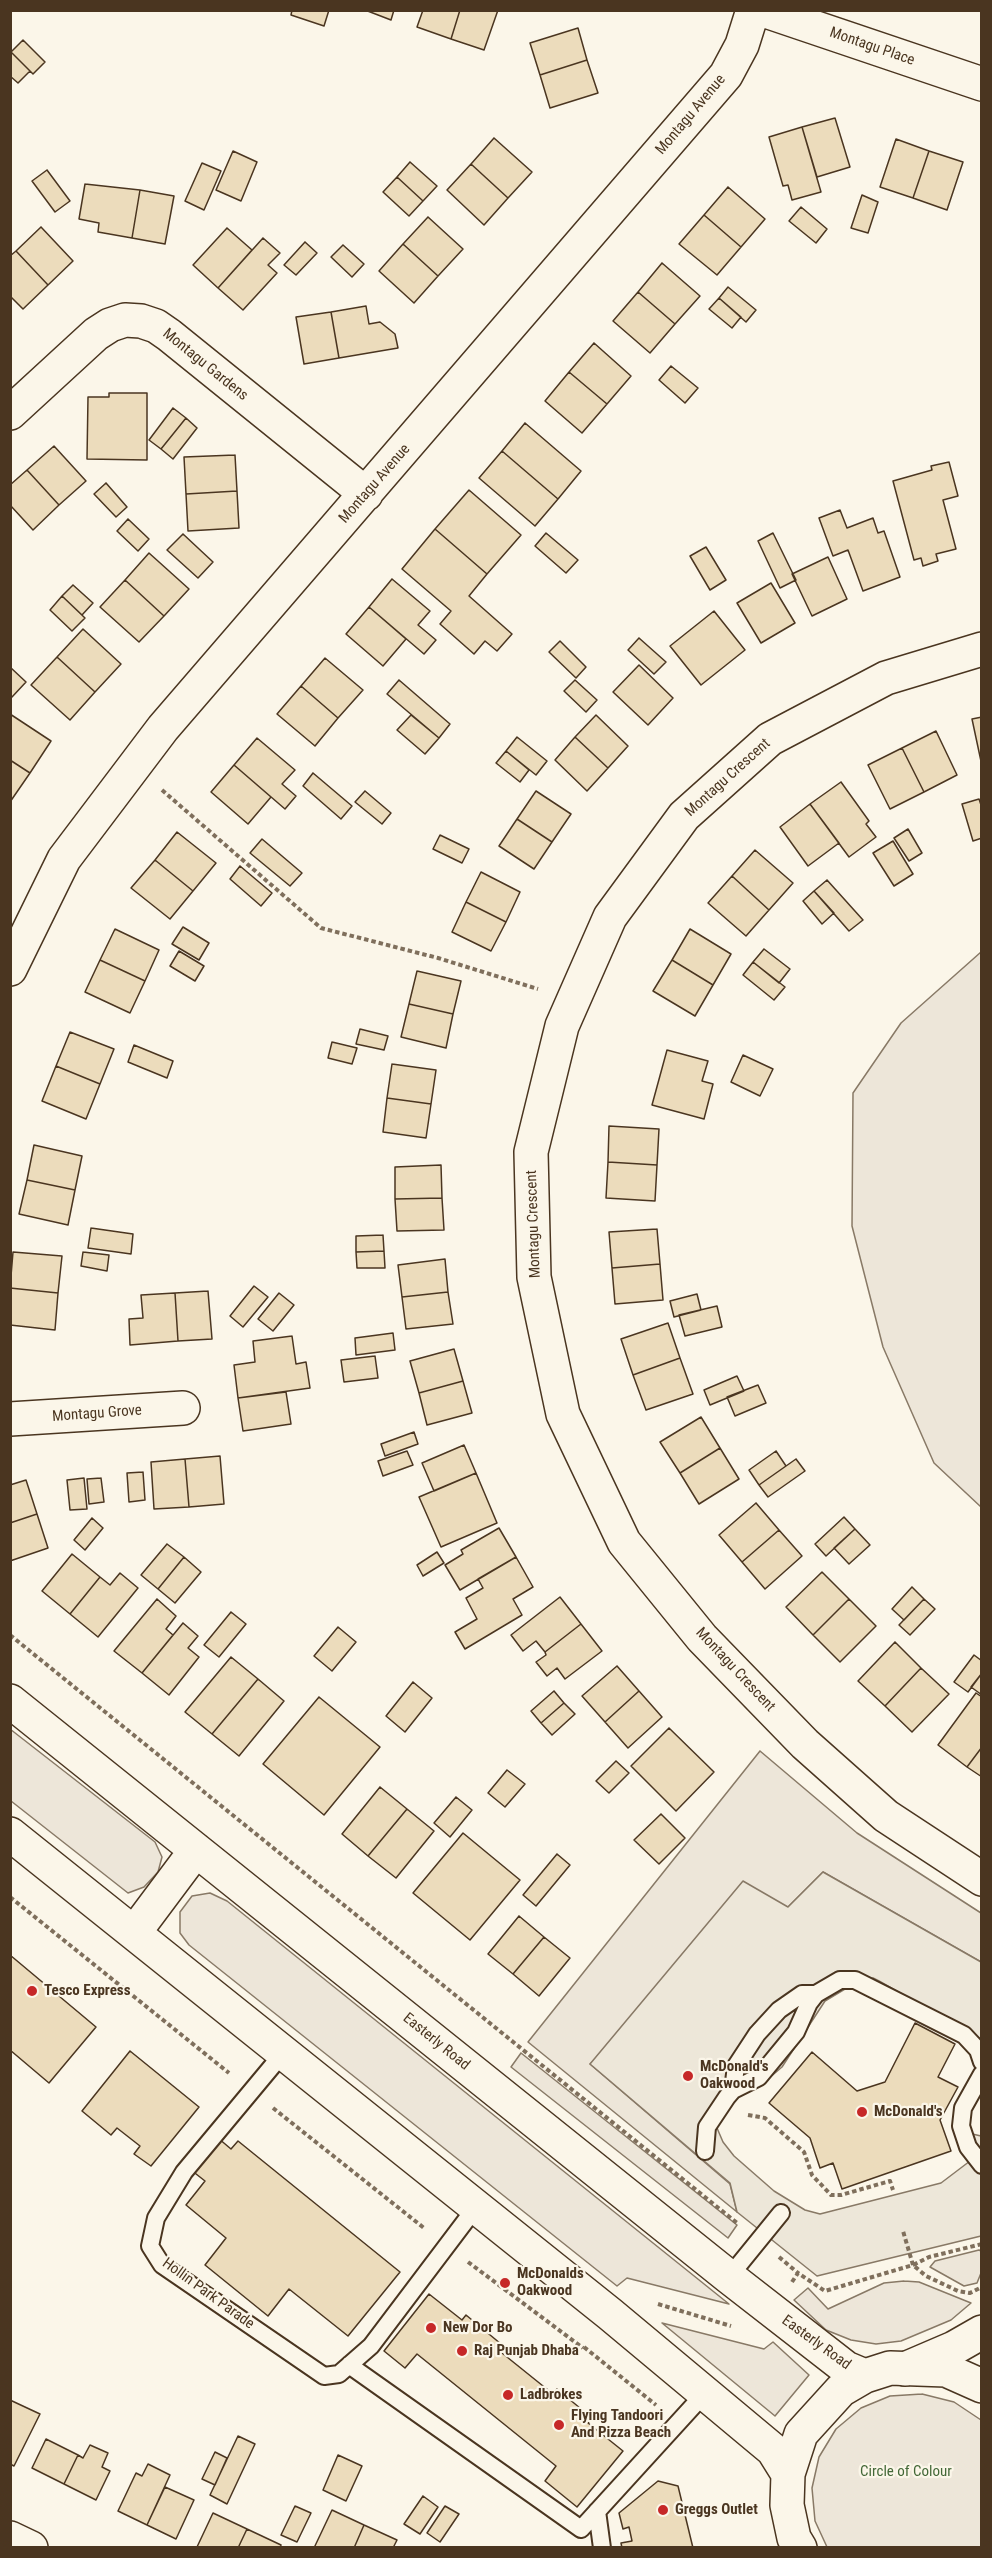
<!DOCTYPE html>
<html>
<head>
<meta charset="utf-8">
<style>
  body { margin:0 }
  #map { position:relative; width:992px; height:2558px; overflow:hidden; background:#fbf6e9; font-family:"Roboto Condensed",sans-serif }
  canvas { display:block }
  .frame { position:absolute; inset:0; border:12px solid #4a3520; pointer-events:none }
</style>
</head>
<body>
<div id="map">
<canvas width="992" height="2558"></canvas>
<div class="frame"></div>
</div>
<script>
const c = document.querySelector('canvas').getContext('2d');
c.lineJoin = 'round';
function fillPath(path, color) {
  c.fillStyle = color;
  c.fill(path, 'evenodd');
}
function shape(rows) {
  const path = new Path2D();
  for (const r of rows) {
    path.moveTo(r[0], r[1]);
    for (let i = 2; i < r.length; i += 2) path.lineTo(r[i], r[i + 1]);
  }
  return path;
}
function strokePath(path, color, width, dash) {
  c.strokeStyle = color;
  c.lineWidth = width;
  c.lineCap = dash ? 'butt' : 'round';
  c.setLineDash(dash || []);
  c.stroke(path);
}
function write(font, color, halo, rows, align = 'center') {
  c.font = font + ' "Roboto Condensed",sans-serif';
  c.lineWidth = 4.5;
  c.setLineDash([]);
  c.textBaseline = 'middle';
  c.strokeStyle = halo;
  c.fillStyle = color;
  for (const [text, x, y, turn = 0] of rows) {
    c.save();
    c.translate(x, y);
    c.rotate((+turn || 0) * Math.PI / 180);
    c.textAlign = isNaN(turn) ? turn : align;
    if (halo) c.strokeText(text, 0, 0);
    c.fillText(text, 0, 0);
    c.restore();
  }
}
const green = shape([
  [981,952,981,1507,934,1463,883,1347,852,1226,853,1093,901,1023,981,952],
  [10,1729,155,1842,162,1857,158,1872,144,1887,128,1893,11,1801,10,1729],
  [760,1751,857,1833,981,1913,981,1962,823,1872,788,1907,590,2064,730,2184,737,2212,528,2042,760,1751],
  [210,1893,227,1901,729,2304,627,2278,617,2286,189,1945,180,1933,180,1912,192,1896,210,1893],
  [521,2053,737,2225,728,2238,511,2067,521,2053],
  [979,2250,981,2251,981,2273,977,2283,964,2286,930,2267,935,2261,979,2250],
  [904,2281,919,2282,971,2303,951,2320,901,2341,876,2344,851,2340,826,2330,794,2300,808,2288,828,2309,884,2283,904,2281],
  [662,2323,764,2349,773,2342,809,2375,775,2416,662,2323],
  [922,2394,954,2402,981,2420,981,2547,827,2547,815,2521,812,2488,819,2457,836,2429,861,2408,890,2396,922,2394]
]);
fillPath(green, '#ede6d9');
strokePath(green, '#887966', 1.5);
const parking = shape([
  [823,1872,981,1962,981,2039,879,1981,873,1978,850,1986,825,2001,782,2067,761,2085,741,2095,717,2117,717,2128,723,2142,734,2156,774,2191,805,2210,820,2214,941,2183,970,2161,955,2130,981,2136,981,2236,817,2276,737,2212,730,2183,590,2064,743,1881,788,1907,823,1872]
]);
fillPath(parking, '#ede7d9');
strokePath(parking, '#887966', 1.5);
const building = shape([
  [292,10,329,10,324,26,291,15,292,10],
  [365,10,394,10,391,20,365,10],
  [423,10,460,10,451,39,417,27,423,10],
  [460,10,498,10,484,50,451,39,460,10],
  [578,28,587,60,540,75,530,43,578,28],
  [23,40,45,62,33,74,11,52,23,40],
  [11,52,30,71,18,83,10,76,11,52],
  [587,60,598,93,550,108,540,75,587,60],
  [835,118,850,167,817,177,802,127,835,118],
  [802,127,821,192,792,200,788,185,783,186,769,137,802,127],
  [494,138,532,172,508,198,471,164,494,138],
  [896,139,929,151,913,198,880,187,896,139],
  [233,151,257,162,241,201,216,190,233,151],
  [929,151,963,162,947,210,913,198,929,151],
  [410,162,437,186,423,201,397,177,410,162],
  [202,163,221,171,204,210,185,201,202,163],
  [471,164,508,198,484,225,447,190,471,164],
  [47,170,70,201,55,212,32,181,47,170],
  [397,177,423,201,409,216,383,192,397,177],
  [85,184,140,190,132,238,98,232,99,223,79,219,85,184],
  [728,187,765,219,741,247,704,215,728,187],
  [140,190,174,196,165,244,132,238,140,190],
  [862,195,878,202,868,233,851,228,862,195],
  [801,207,827,229,816,243,789,221,801,207],
  [704,215,741,247,717,275,679,244,704,215],
  [428,217,463,249,438,276,403,244,428,217],
  [41,227,73,261,48,285,16,251,41,227],
  [227,228,252,250,218,288,193,265,227,228],
  [263,238,280,253,268,265,277,273,243,310,218,288,263,238],
  [305,242,317,253,296,275,284,265,305,242],
  [403,244,438,276,414,303,379,271,403,244],
  [343,245,364,264,352,277,331,257,343,245],
  [16,251,48,285,23,309,10,296,10,256,16,251],
  [662,263,700,296,675,324,638,292,662,263],
  [728,287,756,310,746,322,719,298,728,287],
  [638,292,675,324,650,353,613,321,638,292],
  [719,298,741,317,732,328,709,309,719,298],
  [366,306,369,324,380,322,395,334,398,348,339,358,331,312,366,306],
  [331,312,339,358,304,364,296,317,331,312],
  [594,343,631,376,607,404,569,372,594,343],
  [671,366,698,388,685,403,659,380,671,366],
  [569,372,607,404,582,433,545,401,569,372],
  [109,393,147,393,147,460,87,459,88,397,109,397,109,393],
  [173,408,186,418,161,449,149,440,173,408],
  [186,418,197,428,173,459,161,449,186,418],
  [525,423,581,471,558,499,502,451,525,423],
  [54,446,86,481,59,505,27,470,54,446],
  [502,451,558,499,535,526,479,478,502,451],
  [235,455,237,491,186,494,184,457,235,455],
  [949,462,958,496,943,500,956,549,936,554,938,561,923,566,921,558,914,560,893,481,932,470,931,466,949,462],
  [27,470,59,505,33,530,10,505,10,485,27,470],
  [106,483,127,507,116,517,94,494,106,483],
  [469,490,521,535,487,574,435,529,469,490],
  [237,491,239,528,188,531,186,494,237,491],
  [840,510,847,528,873,518,878,533,884,531,900,577,863,591,848,550,833,556,819,518,840,510],
  [128,519,149,539,138,551,117,531,128,519],
  [435,529,487,574,469,596,512,634,497,651,485,641,474,654,440,624,451,611,402,569,435,529],
  [546,533,578,560,566,573,535,546,546,533],
  [773,533,796,580,780,588,758,541,773,533],
  [183,534,213,562,198,578,167,550,183,534],
  [706,547,726,580,710,590,690,556,706,547],
  [149,553,189,589,164,616,125,580,149,553],
  [828,557,847,599,812,616,792,574,828,557],
  [392,579,430,611,418,625,436,640,424,654,369,607,392,579],
  [125,580,164,616,139,642,100,607,125,580],
  [771,583,795,623,761,643,737,603,771,583],
  [73,585,93,603,82,615,62,596,73,585],
  [62,596,85,618,72,631,50,610,62,596],
  [369,607,406,639,383,666,346,634,369,607],
  [714,611,745,650,701,685,670,646,714,611],
  [83,629,121,664,95,692,57,657,83,629],
  [639,638,666,662,654,674,628,650,639,638],
  [560,641,586,667,576,678,549,652,560,641],
  [57,657,95,692,70,720,31,685,57,657],
  [325,658,363,690,338,718,301,686,325,658],
  [639,665,673,698,648,725,613,692,639,665],
  [10,667,26,682,12,697,10,696,10,667],
  [399,680,450,724,439,738,387,694,399,680],
  [575,680,597,700,586,712,564,691,575,680],
  [301,686,338,718,315,746,277,714,301,686],
  [10,714,51,741,30,773,10,760,10,714],
  [411,715,439,738,425,754,397,730,411,715],
  [596,715,628,746,608,768,575,737,596,715],
  [982,717,982,766,972,719,982,717],
  [936,731,957,775,924,792,902,748,936,731],
  [517,737,547,761,536,775,506,751,517,737],
  [575,737,608,768,587,791,555,760,575,737],
  [257,738,295,770,282,784,296,796,285,809,234,765,257,738],
  [902,748,924,792,890,809,868,765,902,748],
  [506,751,529,770,520,782,496,763,506,751],
  [10,760,30,773,10,802,10,760],
  [234,765,271,797,248,824,211,792,234,765],
  [313,773,352,806,341,819,303,786,313,773],
  [841,782,869,821,866,824,876,837,849,857,810,804,841,782],
  [365,791,391,813,382,824,355,802,365,791],
  [536,791,571,814,552,842,517,819,536,791],
  [979,799,982,808,982,838,973,841,962,804,979,799],
  [810,804,839,843,808,866,780,827,810,804],
  [517,819,552,842,534,869,499,846,517,819],
  [908,829,922,853,909,861,894,838,908,829],
  [177,832,216,863,193,891,155,860,177,832],
  [440,835,469,849,462,863,433,849,440,835],
  [262,839,302,873,290,886,250,853,262,839],
  [893,841,913,874,894,886,873,853,893,841],
  [755,850,793,883,769,910,732,876,755,850],
  [155,860,193,891,170,919,131,888,155,860],
  [240,866,272,893,261,906,230,879,240,866],
  [481,872,520,892,506,922,466,902,481,872],
  [732,876,769,910,746,936,708,903,732,876],
  [827,880,863,920,849,931,814,891,827,880],
  [814,891,834,913,822,924,803,901,814,891],
  [466,902,506,922,491,951,452,932,466,902],
  [183,927,209,943,199,960,172,944,183,927],
  [115,929,159,950,145,981,100,960,115,929],
  [690,929,731,954,713,985,672,960,690,929],
  [764,949,790,969,779,983,753,962,764,949],
  [179,951,204,966,195,981,170,966,179,951],
  [100,960,145,981,130,1013,85,992,100,960],
  [672,960,713,985,695,1016,653,991,672,960],
  [753,962,785,987,774,1000,743,975,753,962],
  [417,971,461,981,453,1014,409,1004,417,971],
  [409,1004,453,1014,446,1048,401,1037,409,1004],
  [360,1029,388,1036,384,1050,356,1044,360,1029],
  [70,1032,114,1049,100,1084,56,1066,70,1032],
  [332,1042,357,1048,352,1064,328,1058,332,1042],
  [134,1045,173,1061,167,1078,128,1062,134,1045],
  [667,1050,708,1061,702,1081,713,1084,704,1119,652,1105,667,1050],
  [743,1055,773,1069,760,1096,731,1082,743,1055],
  [392,1064,436,1070,431,1104,387,1098,392,1064],
  [56,1066,100,1084,86,1119,42,1101,56,1066],
  [387,1098,431,1104,426,1138,383,1132,387,1098],
  [609,1126,659,1129,657,1165,608,1162,609,1126],
  [34,1145,82,1156,75,1190,27,1180,34,1145],
  [608,1162,657,1165,655,1201,606,1198,608,1162],
  [441,1165,442,1198,395,1199,395,1167,441,1165],
  [27,1180,75,1190,68,1225,19,1214,27,1180],
  [442,1198,444,1230,397,1231,395,1199,442,1198],
  [91,1228,133,1234,131,1254,88,1248,91,1228],
  [657,1229,660,1264,612,1268,609,1232,657,1229],
  [383,1235,384,1251,356,1252,356,1236,383,1235],
  [384,1251,385,1268,357,1268,356,1252,384,1251],
  [13,1252,62,1256,58,1293,10,1288,13,1252],
  [83,1252,109,1255,107,1271,81,1266,83,1252],
  [445,1259,448,1292,402,1297,398,1265,445,1259],
  [660,1264,663,1300,615,1304,612,1268,660,1264],
  [254,1286,268,1297,243,1327,230,1316,254,1286],
  [10,1288,58,1293,55,1330,10,1325,10,1288],
  [208,1291,212,1339,178,1341,175,1293,208,1291],
  [448,1292,453,1324,406,1329,402,1297,448,1292],
  [175,1293,178,1341,130,1345,129,1319,143,1318,141,1295,175,1293],
  [279,1293,294,1305,273,1331,258,1319,279,1293],
  [697,1294,701,1310,674,1317,670,1301,697,1294],
  [717,1306,722,1327,685,1336,679,1315,717,1306],
  [668,1323,680,1358,633,1375,621,1339,668,1323],
  [393,1333,395,1350,356,1355,355,1338,393,1333],
  [292,1336,296,1364,306,1362,310,1388,238,1398,234,1365,255,1362,253,1341,292,1336],
  [454,1349,463,1381,419,1393,410,1361,454,1349],
  [375,1356,378,1378,344,1382,341,1360,375,1356],
  [680,1358,693,1394,646,1410,633,1375,680,1358],
  [737,1376,744,1391,710,1405,704,1390,737,1376],
  [463,1381,472,1413,427,1425,419,1393,463,1381],
  [758,1385,766,1403,735,1416,727,1397,758,1385],
  [286,1392,291,1424,243,1431,238,1398,286,1392],
  [701,1417,720,1448,680,1473,660,1442,701,1417],
  [414,1432,418,1444,385,1456,381,1444,414,1432],
  [464,1445,476,1473,434,1491,422,1463,464,1445],
  [720,1448,739,1479,699,1504,680,1473,720,1448],
  [407,1451,413,1465,383,1476,378,1461,407,1451],
  [776,1451,786,1466,759,1485,749,1470,776,1451],
  [220,1456,224,1504,189,1507,185,1459,220,1456],
  [185,1459,189,1507,154,1509,151,1462,185,1459],
  [796,1459,805,1471,768,1497,759,1485,796,1459],
  [143,1472,145,1500,129,1502,127,1473,143,1472],
  [476,1473,497,1523,441,1547,419,1497,476,1473],
  [84,1478,87,1509,70,1510,67,1480,84,1478],
  [101,1478,104,1502,89,1504,87,1479,101,1478],
  [26,1480,37,1514,10,1523,10,1485,26,1480],
  [756,1503,779,1530,742,1562,719,1535,756,1503],
  [37,1514,48,1548,10,1561,10,1523,37,1514],
  [844,1517,855,1529,826,1556,815,1544,844,1517],
  [92,1518,103,1528,85,1550,74,1540,92,1518],
  [499,1528,516,1557,460,1590,445,1565,463,1554,461,1550,499,1528],
  [855,1529,870,1545,849,1564,834,1548,855,1529],
  [779,1530,802,1556,765,1589,742,1562,779,1530],
  [167,1544,184,1557,158,1589,141,1575,167,1544],
  [437,1552,444,1563,423,1576,417,1565,437,1552],
  [72,1554,100,1577,70,1614,42,1591,72,1554],
  [184,1557,201,1572,175,1603,158,1589,184,1557],
  [516,1557,533,1587,513,1599,522,1615,465,1649,455,1632,477,1619,466,1598,483,1588,478,1579,516,1557],
  [822,1572,849,1599,813,1635,786,1607,822,1572],
  [120,1573,138,1588,98,1637,70,1614,100,1577,110,1585,120,1573],
  [912,1587,924,1599,904,1620,892,1609,912,1587],
  [560,1597,581,1624,545,1652,536,1641,523,1651,511,1635,560,1597],
  [157,1599,176,1616,166,1629,173,1635,142,1673,114,1651,157,1599],
  [849,1599,876,1626,840,1662,813,1635,849,1599],
  [924,1599,935,1609,910,1635,899,1625,924,1599],
  [231,1612,246,1624,219,1657,204,1645,231,1612],
  [183,1623,198,1636,188,1648,199,1657,169,1695,142,1673,183,1623],
  [581,1624,602,1651,565,1679,557,1668,547,1676,536,1662,546,1655,545,1652,581,1624],
  [338,1627,356,1642,332,1671,314,1656,338,1627],
  [895,1642,921,1668,885,1706,858,1681,895,1642],
  [974,1655,982,1661,982,1673,968,1692,954,1682,974,1655],
  [231,1657,258,1679,212,1734,185,1712,231,1657],
  [617,1666,639,1691,605,1722,582,1696,617,1666],
  [921,1668,949,1694,912,1732,885,1706,921,1668],
  [982,1673,982,1695,971,1687,982,1673],
  [258,1679,284,1701,239,1756,212,1734,258,1679],
  [413,1682,432,1698,405,1732,386,1716,413,1682],
  [554,1691,564,1703,541,1723,531,1711,554,1691],
  [639,1691,662,1717,628,1748,605,1722,639,1691],
  [976,1693,982,1697,982,1747,967,1767,938,1745,976,1693],
  [319,1697,380,1747,324,1815,263,1764,319,1697],
  [564,1703,575,1714,552,1735,541,1723,564,1703],
  [669,1728,714,1772,676,1811,631,1766,669,1728],
  [982,1747,982,1777,967,1767,982,1747],
  [616,1761,629,1773,609,1793,596,1781,616,1761],
  [507,1770,525,1784,505,1807,488,1793,507,1770],
  [380,1787,407,1809,368,1856,342,1834,380,1787],
  [456,1797,472,1810,450,1837,434,1823,456,1797],
  [407,1809,434,1831,396,1878,368,1856,407,1809],
  [661,1814,685,1838,659,1864,634,1840,661,1814],
  [463,1833,520,1880,470,1940,413,1893,463,1833],
  [557,1854,570,1865,536,1906,523,1895,557,1854],
  [519,1916,544,1937,513,1974,488,1954,519,1916],
  [544,1937,570,1958,539,1996,513,1974,544,1937],
  [10,1955,96,2027,49,2083,10,2050,10,1955],
  [915,2023,955,2044,938,2077,958,2087,940,2120,951,2151,842,2189,833,2163,820,2168,810,2138,769,2103,812,2052,857,2091,885,2082,915,2023],
  [130,2051,199,2107,151,2166,134,2154,140,2146,117,2128,111,2135,82,2111,130,2051],
  [218,2138,231,2149,238,2141,400,2272,348,2336,289,2289,268,2316,205,2265,226,2238,186,2205,205,2181,191,2170,218,2138],
  [429,2294,462,2320,466,2315,501,2344,497,2349,553,2394,557,2389,592,2418,588,2423,623,2451,577,2507,545,2481,556,2466,417,2354,405,2368,384,2351,429,2294],
  [10,2400,40,2414,14,2466,10,2464,10,2400],
  [238,2436,255,2444,227,2504,210,2495,238,2436],
  [46,2439,78,2455,64,2484,32,2468,46,2439],
  [90,2445,108,2453,102,2467,110,2471,96,2500,64,2484,78,2455,83,2458,90,2445],
  [215,2452,227,2458,215,2485,202,2479,215,2452],
  [338,2455,362,2466,346,2501,323,2490,338,2455],
  [148,2464,170,2475,147,2525,118,2511,136,2473,142,2476,148,2464],
  [658,2481,678,2486,693,2548,622,2548,621,2543,632,2541,629,2527,623,2529,619,2513,658,2481],
  [165,2487,194,2500,176,2539,147,2525,165,2487],
  [423,2496,438,2507,420,2534,404,2524,423,2496],
  [295,2506,311,2513,297,2542,281,2535,295,2506],
  [445,2506,459,2514,440,2542,427,2533,445,2506],
  [332,2510,364,2525,354,2548,314,2548,332,2510],
  [213,2513,247,2529,238,2548,197,2547,213,2513],
  [364,2525,397,2540,393,2548,354,2548,364,2525],
  [247,2529,281,2545,280,2548,238,2548,247,2529]
]);
fillPath(building, '#ecdcbc');
strokePath(building, '#4a3520', 1.5);
const service = shape([
  [284,2052,184,2172,156,2218,150,2246,162,2265,324,2376,339,2374,371,2346,476,2207],
  [982,2074,963,2108,961,2126,968,2147,982,2165],
  [733,2090,736,2066,757,2034,779,2010,802,1994,816,1994],
  [705,2151,707,2127,727,2097,733,2090,759,2077,796,2032,809,2003,816,1994,840,1980,855,1980,964,2035,978,2050,982,2062],
  [729,2277,781,2213],
  [349,2365,581,2529,705,2393],
  [597,2511,602,2548]
]);
const minor = shape([
  [763,10,982,84],
  [10,413,96,334,110,325,125,320,141,321,156,326,169,335,366,494],
  [982,649,886,678,770,739,684,816,610,917,562,1026,531,1152,534,1277,563,1414,624,1542,702,1638,805,1744,886,1816,982,1879],
  [10,969,64,859,163,728,726,75,742,45,753,10],
  [10,1419,183,1408],
  [10,2538,31,2548]
]);
const tertiary = shape([
  [905,2369,954,2348,982,2332]
]);
const primary = shape([
  [10,1701,729,2277,846,2368,865,2376],
  [10,1834,610,2314,773,2450,788,2474],
  [134,1933,196,1850],
  [800,2548,794,2538,787,2505,788,2474,801,2434,841,2390,865,2376,890,2368,946,2370,982,2386]
]);
strokePath(service, '#4a3520', 20);
strokePath(minor, '#4a3520', 36);
strokePath(tertiary, '#4a3520', 36);
strokePath(primary, '#4a3520', 36);
strokePath(shape([
  [162,790,321,928,438,958,538,989],
  [10,1635,737,2223],
  [10,1897,229,2073],
  [273,2108,424,2228],
  [748,2115,765,2118,804,2152,812,2175,831,2195,841,2195,890,2181,893,2190],
  [982,2244,929,2257,913,2265,926,2276,958,2291,970,2293,982,2287],
  [779,2257,798,2273],
  [468,2262,583,2348],
  [792,2282,798,2273,825,2291,913,2265,903,2231],
  [658,2304,731,2326],
  [584,2347,656,2405]
]), '#7f6f5c', 4, [4.5, 3]);
strokePath(service, '#fbf6e9', 16);
strokePath(minor, '#fbf6e9', 33);
strokePath(tertiary, '#fbf6e9', 33);
strokePath(primary, '#fbf6e9', 33);
for (const [x, y, r, color] of [
  [32,1991,6,"#c62828"],
  [688,2076,6,"#c62828"],
  [862,2112,6,"#c62828"],
  [505,2283,6,"#c62828"],
  [431,2328,6,"#c62828"],
  [462,2351,6,"#c62828"],
  [508,2395,6,"#c62828"],
  [559,2425,6,"#c62828"],
  [663,2510,6,"#c62828"]
]) {
  const dot = new Path2D();
  dot.arc(x, y, r, 0, 2 * Math.PI);
  c.fillStyle = color;
  c.fill(dot);
  strokePath(dot, '#fbf6e9', 2);
}
write('15px', '#4a3520', '#fbf6e9', [
  ["Montagu Place",872,47,19],
  ["Montagu Avenue",691,115,-50],
  ["Montagu Gardens",205,365,39],
  ["Montagu Avenue",375,484,-49],
  ["Montagu Crescent",728,778,-42],
  ["Montagu Crescent",534,1224,-92],
  ["Montagu Grove",97,1414,-4],
  ["Montagu Crescent",735,1670,47],
  ["Easterly Road",436,2042,39],
  ["Hollin Park Parade",208,2294,36],
  ["Easterly Road",816,2343,36]
]);
write('bold 15px', '#4a3520', '#fbf6e9', [
  ["Tesco Express",44,1991],
  ["McDonald's",700,2067],
  ["Oakwood",700,2084],
  ["McDonald's",874,2112],
  ["McDonalds",517,2274],
  ["Oakwood",517,2291],
  ["New Dor Bo",443,2328],
  ["Raj Punjab Dhaba",474,2351],
  ["Ladbrokes",520,2395],
  ["Flying Tandoori",571,2416],
  ["And Pizza Beach",571,2433],
  ["Greggs Outlet",675,2510]
], 'left');
write('15px', '#436837', '#fbf6e9', [
  ["Circle of Colour",906,2472]
]);
</script>
</body>
</html>
